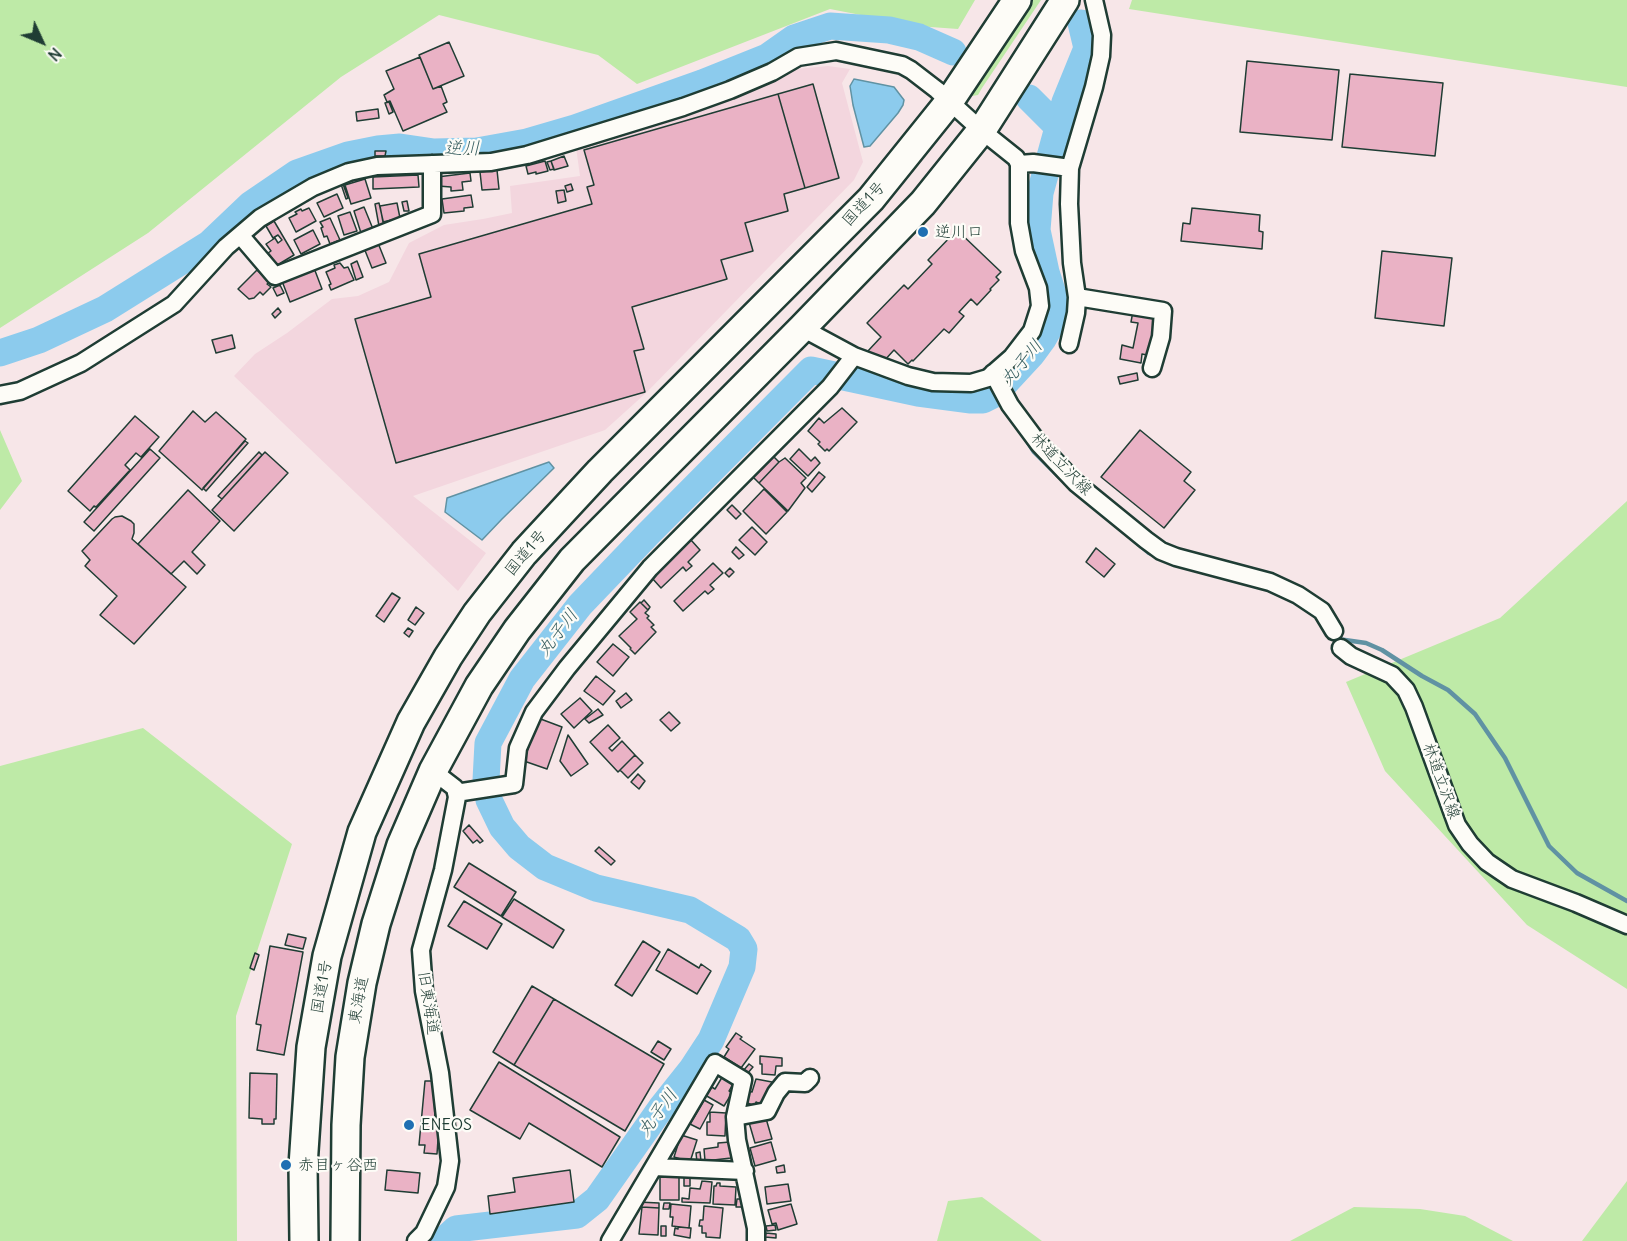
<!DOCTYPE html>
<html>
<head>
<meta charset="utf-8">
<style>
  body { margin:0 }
  #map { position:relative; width:1627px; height:1241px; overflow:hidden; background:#f7e6e8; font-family:Delius,sans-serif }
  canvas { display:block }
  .north { position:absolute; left:12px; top:12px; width:60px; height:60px; -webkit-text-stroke:4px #fdfcf7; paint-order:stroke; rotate:134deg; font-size:16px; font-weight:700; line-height:24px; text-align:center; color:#1f3d34 }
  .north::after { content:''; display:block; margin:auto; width:21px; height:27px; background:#1f3d34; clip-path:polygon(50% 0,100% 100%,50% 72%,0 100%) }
</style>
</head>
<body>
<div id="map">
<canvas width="1627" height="1241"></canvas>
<div class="north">N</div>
</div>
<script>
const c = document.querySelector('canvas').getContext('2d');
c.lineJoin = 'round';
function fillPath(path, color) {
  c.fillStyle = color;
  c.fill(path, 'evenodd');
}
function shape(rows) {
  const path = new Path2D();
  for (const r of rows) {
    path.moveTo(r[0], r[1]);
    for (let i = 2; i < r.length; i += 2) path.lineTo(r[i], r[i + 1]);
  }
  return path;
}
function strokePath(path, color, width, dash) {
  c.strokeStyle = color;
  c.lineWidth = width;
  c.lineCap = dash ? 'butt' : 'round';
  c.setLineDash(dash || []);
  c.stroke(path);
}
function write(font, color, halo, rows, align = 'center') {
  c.font = font + ' Delius,"Klee One",sans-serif';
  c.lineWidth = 4.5;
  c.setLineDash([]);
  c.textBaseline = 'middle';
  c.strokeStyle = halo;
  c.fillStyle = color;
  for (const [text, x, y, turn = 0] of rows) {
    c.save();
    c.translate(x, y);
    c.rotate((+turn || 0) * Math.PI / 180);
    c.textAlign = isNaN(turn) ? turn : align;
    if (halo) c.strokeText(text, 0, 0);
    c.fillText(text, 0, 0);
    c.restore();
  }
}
fillPath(shape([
  [828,66,850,69,842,83,863,162,854,180,646,393,605,430,413,496,486,553,458,591,234,376,255,354,287,333,332,299,358,296,389,282,409,243,444,225,483,219,512,213,510,186,580,176,576,147,734,98,796,69]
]), '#f3d6de');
fillPath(shape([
  [0,0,975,0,958,29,917,26,830,9,637,84,598,55,439,15,341,77,148,233,0,328],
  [1029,0,1041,0,982,88,978,95,972,96,970,94],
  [1132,0,1627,0,1627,87,1129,9],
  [0,430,22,481,0,510],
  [1627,501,1627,989,1527,925,1385,771,1346,682,1500,618],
  [143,728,292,844,236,1016,237,1241,0,1241,0,766],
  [1627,1181,1627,1241,1582,1241],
  [982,1197,1042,1241,937,1241,948,1201],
  [1354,1207,1420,1209,1465,1216,1513,1241,1290,1241]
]), '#beeaa7');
const water = shape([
  [854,79,894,87,904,100,903,105,898,113,870,146,864,147,853,105,850,86,854,79],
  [549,462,554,468,502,519,482,540,445,512,447,498,549,462]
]);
fillPath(water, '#8ccbed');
strokePath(water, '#6092a3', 1.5);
strokePath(shape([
  [1025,438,1034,452,1059,477],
  [1118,527,1149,553,1156,556],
  [1331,638,1366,643,1382,650,1422,676,1448,690,1475,714,1505,758,1549,846,1577,873,1627,901]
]), '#6092a3', 4.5);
strokePath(shape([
  [1029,98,1058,127],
  [0,353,39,340,105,309,209,244,250,205,297,173,348,155,378,149,400,147,434,152,477,151,527,142,575,128,702,83,767,57,794,38,830,26,889,30,919,37,953,52],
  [443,1241,456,1229,577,1215,597,1199,661,1108,692,1069,711,1040,742,967,744,949,738,939,690,910,596,888,545,867,519,847,502,827,489,800,486,780,488,743,522,679,580,605,647,535,811,370,918,393,971,400,983,400,995,394,1032,354,1043,339,1051,325,1054,311,1054,297,1046,272,1037,230,1040,193,1065,102,1087,48,1081,23]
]), '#8ccbed', 27);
const building = shape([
  [449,42,464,76,433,89,419,55,449,42],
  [420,57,433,89,441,86,447,102,443,104,447,112,403,131,390,101,387,102,384,95,394,89,386,71,420,57],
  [1247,61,1339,70,1332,140,1240,132,1247,61],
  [1350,74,1443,83,1435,156,1342,147,1350,74],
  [813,84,839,178,805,188,778,94,813,84],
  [778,94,805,188,784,194,788,211,745,223,753,251,721,260,727,279,632,307,644,349,634,351,645,392,396,463,355,319,431,297,419,254,592,204,587,187,594,185,584,150,778,94],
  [389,102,393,112,389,114,385,103,389,102],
  [378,109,379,118,357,121,356,112,378,109],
  [375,151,386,151,385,156,375,156,375,151],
  [564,156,568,166,554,170,551,161,564,156],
  [545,161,548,171,536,174,536,172,528,174,526,166,545,161],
  [551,161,554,169,550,170,547,162,551,161],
  [497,170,499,189,482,190,480,172,497,170],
  [470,173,471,181,462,182,463,190,451,191,451,187,438,186,437,177,470,173],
  [418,175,419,187,373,189,373,177,418,175],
  [365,179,371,198,351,204,345,185,365,179],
  [341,184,343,184,348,198,346,199,341,184],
  [571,184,573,190,567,192,565,186,571,184],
  [564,190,566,201,558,203,556,191,564,190],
  [337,194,343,208,324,217,317,203,337,194],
  [471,195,473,207,464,208,464,211,444,213,442,199,471,195],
  [407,201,409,211,404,211,402,202,407,201],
  [379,203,384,225,379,226,375,204,379,203],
  [397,203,400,218,383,222,380,206,397,203],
  [364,207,373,229,361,233,354,211,364,207],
  [309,208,316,221,296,232,289,218,297,214,295,212,301,209,302,211,309,208],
  [1192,208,1260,215,1259,231,1263,232,1262,249,1181,241,1183,223,1190,224,1192,208],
  [350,212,357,231,344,235,338,216,350,212],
  [330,218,340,240,330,244,327,236,324,237,321,228,323,227,320,222,330,218],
  [274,221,294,255,274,267,270,260,272,258,268,253,271,251,266,244,275,238,278,243,282,240,278,235,273,238,266,226,274,221],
  [313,230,320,244,301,254,294,240,313,230],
  [957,230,1001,272,996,277,999,280,990,289,991,290,977,305,971,299,959,312,964,316,949,333,944,329,913,361,912,360,908,364,894,350,883,362,876,360,867,352,881,337,867,323,904,285,908,289,932,264,928,260,957,230],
  [378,243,386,263,372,268,364,248,378,243],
  [1382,251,1452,258,1444,326,1375,318,1382,251],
  [357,261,363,277,356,280,351,264,357,261],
  [340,263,344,268,348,267,354,280,331,290,329,285,331,284,326,272,335,268,334,265,340,263],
  [314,268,322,289,290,302,282,281,314,268],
  [257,270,270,282,267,284,271,287,263,295,260,292,254,298,249,299,238,289,257,270],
  [280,285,284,293,277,296,273,288,280,285],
  [278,308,281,312,275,318,272,314,278,308],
  [1133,311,1160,317,1152,356,1142,354,1141,363,1120,359,1122,345,1133,348,1138,323,1131,322,1133,311],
  [232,335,235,348,216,353,212,340,232,335],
  [1137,373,1138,380,1120,384,1118,377,1137,373],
  [842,408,857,422,829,451,827,449,825,451,818,444,820,442,808,431,819,418,824,423,842,408],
  [193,411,205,422,216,412,246,439,202,490,159,451,193,411],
  [135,416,159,437,141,457,136,453,125,465,130,470,96,507,94,506,90,511,68,491,135,416],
  [1140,430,1191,472,1184,481,1195,490,1164,528,1101,477,1140,430],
  [245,441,248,443,206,491,203,488,245,441],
  [150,449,160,458,94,531,84,522,150,449],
  [799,449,811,461,815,457,820,463,808,476,790,459,799,449],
  [259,452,262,455,222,499,218,496,259,452],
  [265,452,288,473,234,531,212,510,265,452],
  [773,456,779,462,759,483,753,477,773,456],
  [785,458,806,478,801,483,805,488,788,511,759,483,779,462,785,458],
  [819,472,825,477,812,492,807,487,819,472],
  [764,489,787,512,766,534,743,511,764,489],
  [188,490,220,521,192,552,205,565,197,574,184,561,171,574,138,544,188,490],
  [732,505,741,514,736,519,727,510,732,505],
  [122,516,131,521,134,524,134,533,132,539,186,587,134,644,100,615,117,596,85,566,90,560,82,551,112,519,115,517,122,516],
  [752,527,767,542,755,555,739,540,752,527],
  [691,540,700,550,688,562,692,566,686,571,683,567,661,588,652,578,691,540],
  [736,547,744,555,739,559,732,552,736,547],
  [1096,548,1115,564,1104,577,1086,562,1096,548],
  [713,563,723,573,710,585,714,589,708,594,705,591,683,611,674,601,713,563],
  [730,568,734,572,729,577,725,573,730,568],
  [392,593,400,598,384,622,376,616,392,593],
  [644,600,650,607,648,610,641,603,644,600],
  [640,602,648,610,645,613,649,616,647,618,654,625,651,627,656,632,635,654,630,649,631,648,619,636,637,619,630,612,640,602],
  [416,607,424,613,415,625,408,620,416,607],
  [408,628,413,631,409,637,404,633,408,628],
  [613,644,629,657,613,676,597,662,613,644],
  [596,676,615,691,603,705,584,691,596,676],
  [626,693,632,700,621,708,616,701,626,693],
  [580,698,592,711,574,728,561,714,580,698],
  [598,709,603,715,589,723,585,719,598,709],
  [669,712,680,723,671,731,660,720,669,712],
  [538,718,562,727,547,769,524,761,538,718],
  [608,725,620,738,609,748,612,751,622,741,635,755,618,772,590,742,608,725],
  [568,735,588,764,571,776,560,761,568,735],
  [635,755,643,763,628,778,620,770,635,755],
  [638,774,645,781,639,789,631,782,638,774],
  [469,825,483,841,480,843,477,840,473,843,463,831,469,825],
  [599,847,615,861,611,865,595,851,599,847],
  [469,863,516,892,501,916,454,887,469,863],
  [514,899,564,930,553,948,502,917,514,899],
  [464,901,502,924,487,949,448,926,464,901],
  [288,934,306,938,303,949,285,945,288,934],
  [643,941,660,952,632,996,615,985,643,941],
  [270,946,303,952,284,1055,257,1050,261,1025,256,1024,270,946],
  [668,949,699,968,701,964,711,971,697,994,656,970,668,949],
  [255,953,259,955,254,970,250,968,255,953],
  [532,986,554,999,514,1065,493,1052,532,986],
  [554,999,664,1064,625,1131,514,1065,554,999],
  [736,1033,742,1037,740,1039,755,1049,741,1068,724,1057,729,1049,726,1047,736,1033],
  [658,1041,671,1049,664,1060,651,1052,658,1041],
  [760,1056,782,1058,782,1066,776,1066,775,1075,762,1074,762,1064,760,1064,760,1056],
  [499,1062,620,1137,602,1167,529,1123,520,1139,470,1110,499,1062],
  [749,1064,753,1067,747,1074,743,1071,749,1064],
  [250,1073,277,1074,276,1119,274,1119,274,1124,262,1124,262,1119,249,1118,250,1073],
  [724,1074,733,1080,731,1083,733,1084,729,1091,732,1093,724,1106,705,1095,710,1086,715,1089,724,1074],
  [756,1079,772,1082,769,1093,766,1093,762,1105,756,1102,755,1106,745,1102,749,1091,752,1092,756,1079],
  [425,1081,434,1081,435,1125,439,1125,437,1154,424,1153,425,1145,419,1145,425,1081],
  [704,1100,713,1105,700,1129,690,1124,704,1100],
  [710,1112,726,1113,725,1136,707,1135,707,1122,710,1122,710,1112],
  [765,1115,772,1139,755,1143,748,1119,765,1115],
  [681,1135,697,1140,690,1162,674,1157,681,1135],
  [730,1142,731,1158,705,1161,704,1149,718,1147,718,1143,730,1142],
  [771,1142,776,1160,755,1166,750,1148,771,1142],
  [700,1152,701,1161,697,1162,696,1153,700,1152],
  [784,1165,785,1172,777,1173,776,1167,784,1165],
  [387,1170,420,1173,418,1193,385,1190,387,1170],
  [570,1170,574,1202,490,1214,488,1196,515,1192,513,1178,570,1170],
  [660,1174,679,1175,679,1200,660,1200,660,1174],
  [684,1175,690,1175,690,1186,684,1186,684,1175],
  [702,1181,712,1182,710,1203,682,1202,682,1198,689,1199,690,1188,700,1189,702,1181],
  [717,1183,720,1183,720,1186,736,1187,735,1205,713,1204,714,1186,716,1186,717,1183],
  [788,1184,791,1201,767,1204,765,1187,788,1184],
  [737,1199,747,1199,746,1207,736,1207,737,1199],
  [638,1202,659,1203,659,1208,642,1207,641,1205,639,1205,638,1202],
  [664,1203,670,1203,669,1209,663,1209,664,1203],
  [671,1204,691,1206,689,1228,672,1226,673,1217,670,1217,671,1204],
  [791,1204,797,1224,778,1230,776,1223,772,1224,768,1210,791,1204],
  [704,1206,723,1208,720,1238,706,1237,706,1233,702,1233,702,1226,699,1226,700,1220,703,1220,704,1206],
  [642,1207,659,1208,658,1235,639,1234,642,1207],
  [775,1225,776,1230,767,1231,766,1226,775,1225],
  [661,1226,666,1226,666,1236,661,1236,661,1226],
  [678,1227,691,1228,690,1238,674,1235,675,1228,678,1229,678,1227],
  [766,1233,776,1234,776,1238,765,1237,766,1233]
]);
fillPath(building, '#eab2c5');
strokePath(building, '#1f3d34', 1.5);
const minor = shape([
  [1019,164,1033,163,1070,168],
  [240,235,275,276,432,214,432,164],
  [1077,297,1163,311,1161,337,1152,368],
  [1069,344,1076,313,1077,297,1072,263,1069,204,1070,168,1094,87,1101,56,1102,35,1094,0],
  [993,373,1010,405,1039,444,1076,483,1146,540,1161,551,1176,557,1270,582,1298,595,1322,611,1334,631],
  [0,395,20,391,81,363,174,304,226,247,260,218,313,187,349,172,377,166,491,162,527,155,683,107,730,90,772,72,798,57,836,51,902,65,911,70,937,90,981,130,1016,158,1019,164,1019,223,1024,251,1038,288,1040,306,1032,331,1012,357,988,378,971,383,933,382,908,376,854,356,802,328],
  [1341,648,1351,656,1392,675,1406,690,1414,707,1457,825,1470,844,1487,862,1512,879,1576,903,1627,925],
  [456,793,514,784,518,748,534,712,567,668,650,568,830,387,854,356],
  [735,1117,767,1111,776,1093,785,1082,805,1083,810,1078],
  [654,1167,745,1171],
  [416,1241,424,1233,446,1187,450,1161,440,1073,424,991,421,950,443,870,457,797,455,788,433,771],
  [610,1241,715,1063,743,1080,735,1117,737,1140,756,1228,756,1241]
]);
const trunk = shape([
  [304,1241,303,1166,311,1047,327,956,362,832,411,722,448,657,477,613,524,553,600,471,871,199,949,102,1017,0],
  [345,1241,346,1125,350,1057,362,983,376,924,401,845,433,771,479,686,517,630,572,560,802,328,923,203,984,127,1065,0]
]);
strokePath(minor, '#1f3d34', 21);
strokePath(trunk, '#1f3d34', 32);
strokePath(minor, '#fdfcf7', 16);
strokePath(trunk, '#fdfcf7', 27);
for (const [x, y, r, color] of [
  [923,232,6,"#1f6fb2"],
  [409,1125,6,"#1f6fb2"],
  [286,1165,6,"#1f6fb2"]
]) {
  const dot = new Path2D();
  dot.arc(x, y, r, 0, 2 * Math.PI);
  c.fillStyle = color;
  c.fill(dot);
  strokePath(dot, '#fdfcf7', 2);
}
write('16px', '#1f3d34', '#fdfcf7', [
  ["国道1号",864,204,-47],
  ["林道立沢線",1061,464,46],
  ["国道1号",526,553,-50],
  ["林道立沢線",1441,781,70],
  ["国道1号",322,987,-80],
  ["東海道",359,1000,-80],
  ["旧東海道",428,1003,81]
]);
write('16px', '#1f3d34', '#fdfcf7', [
  ["逆川口",935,232],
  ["ENEOS",421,1125],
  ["赤目ヶ谷西",298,1165]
], 'left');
write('italic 18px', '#3a6062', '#fdfcf7', [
  ["逆川",462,149],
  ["丸子川",1022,363,-50],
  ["丸子川",558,633,-52],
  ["丸子川",658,1113,-54]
]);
</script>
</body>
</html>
